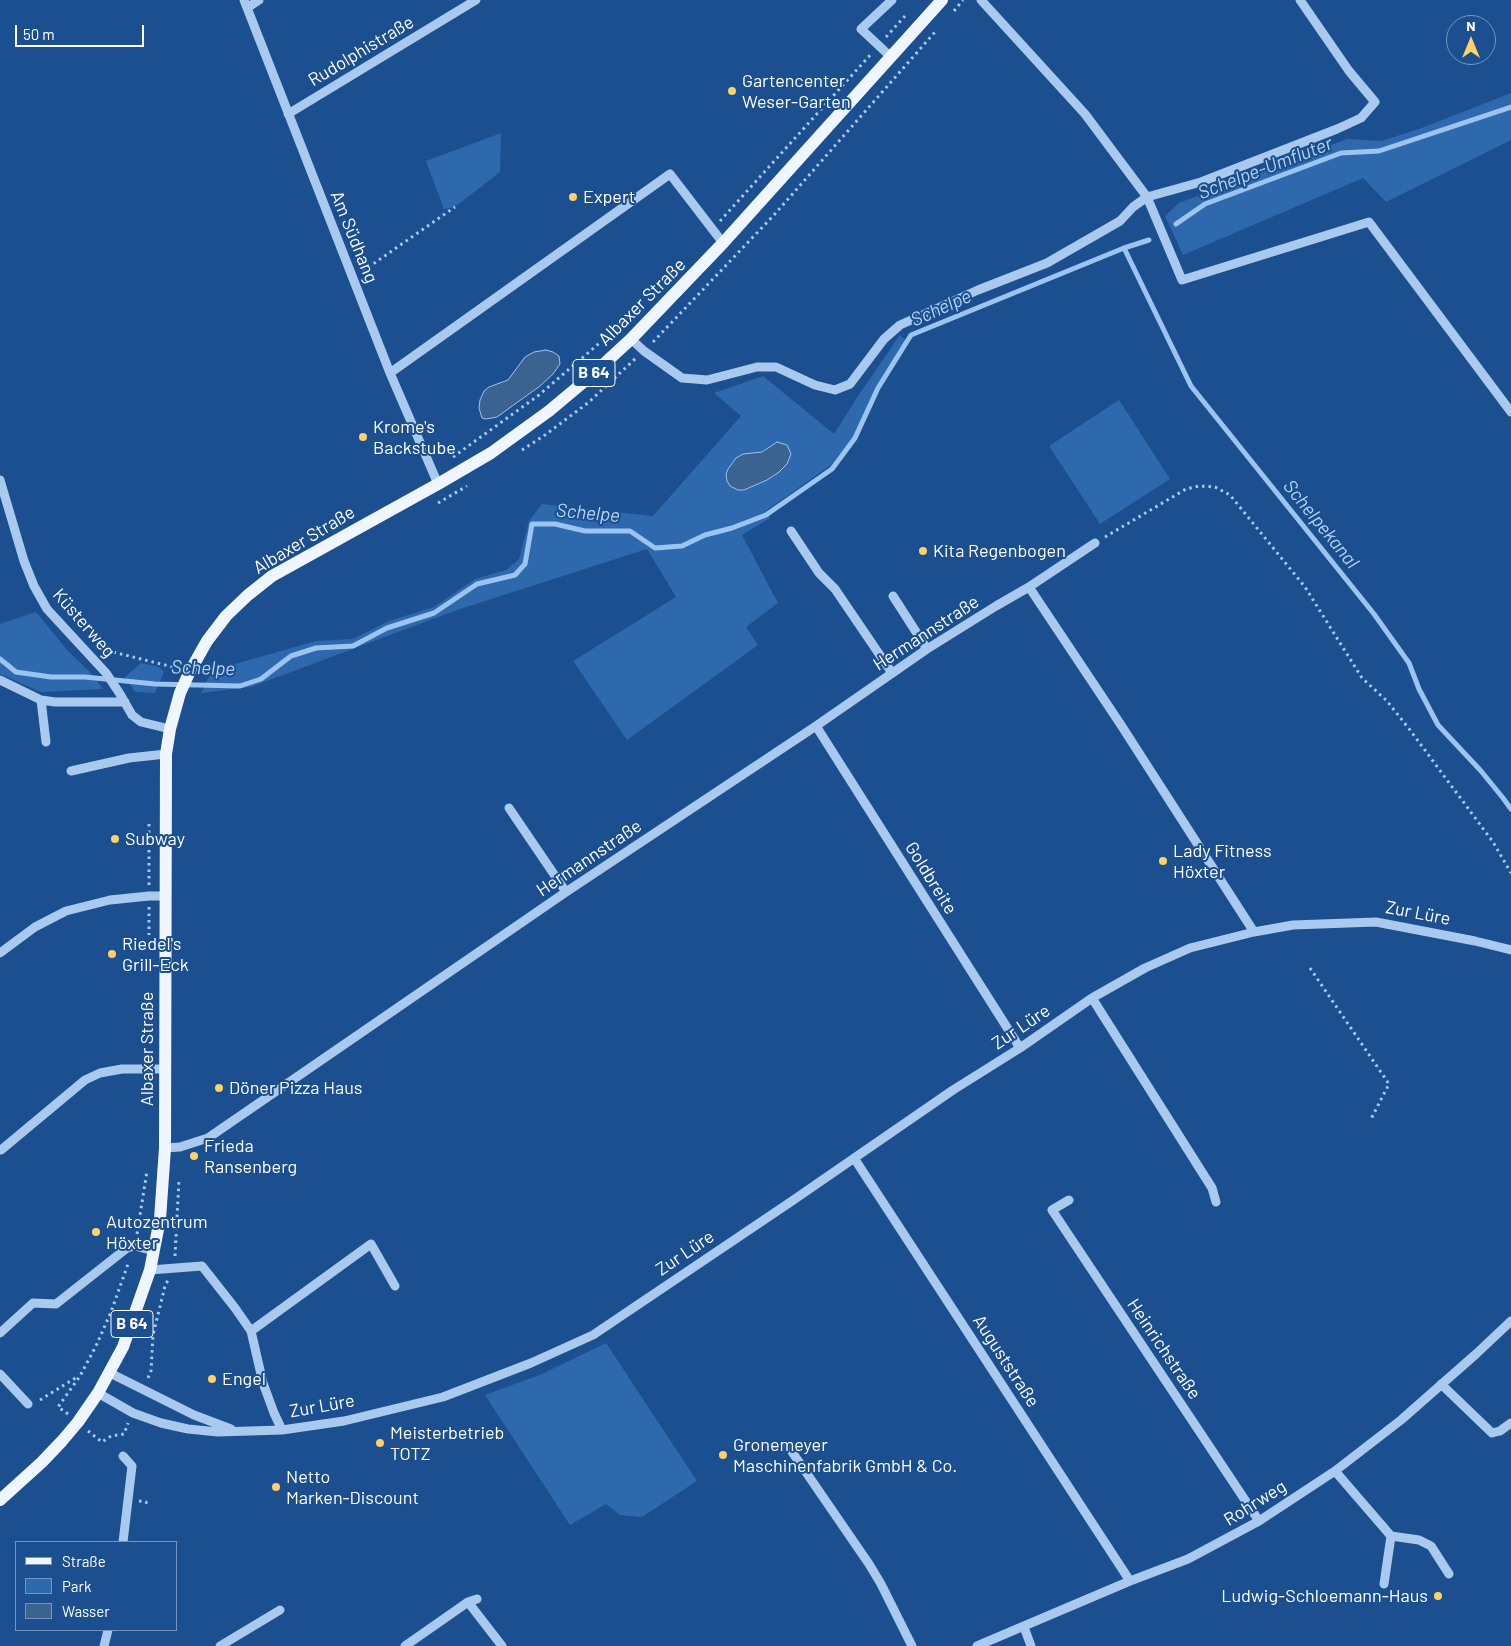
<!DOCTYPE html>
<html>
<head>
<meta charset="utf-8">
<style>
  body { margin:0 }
  #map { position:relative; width:1511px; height:1646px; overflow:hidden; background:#1b4f8f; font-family:Barlow,sans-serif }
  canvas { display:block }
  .legend { position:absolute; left:15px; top:1541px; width:162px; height:90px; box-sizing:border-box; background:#1b4f8f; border:1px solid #7695bc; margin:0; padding:6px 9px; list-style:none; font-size:15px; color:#fff }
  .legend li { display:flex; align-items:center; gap:10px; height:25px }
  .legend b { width:25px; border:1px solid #7695bc }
  .north { position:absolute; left:1446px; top:15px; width:50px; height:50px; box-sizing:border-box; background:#1b4f8f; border:1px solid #7695bc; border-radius:50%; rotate:0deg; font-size:14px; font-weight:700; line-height:20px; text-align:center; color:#fff }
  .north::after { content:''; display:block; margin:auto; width:18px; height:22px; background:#ffd166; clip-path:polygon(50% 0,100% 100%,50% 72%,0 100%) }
  .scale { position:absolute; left:15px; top:25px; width:129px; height:22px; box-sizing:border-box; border:2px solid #fff; border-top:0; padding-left:6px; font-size:15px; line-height:18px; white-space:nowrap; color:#fff; -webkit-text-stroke:4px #1b4f8f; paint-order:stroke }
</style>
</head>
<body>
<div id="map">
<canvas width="1511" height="1646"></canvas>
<ul class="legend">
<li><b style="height:6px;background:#f0f6ff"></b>Straße</li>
<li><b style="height:14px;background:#2e69ad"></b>Park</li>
<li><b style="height:14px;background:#3c6290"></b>Wasser</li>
</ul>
<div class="north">N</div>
<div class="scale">50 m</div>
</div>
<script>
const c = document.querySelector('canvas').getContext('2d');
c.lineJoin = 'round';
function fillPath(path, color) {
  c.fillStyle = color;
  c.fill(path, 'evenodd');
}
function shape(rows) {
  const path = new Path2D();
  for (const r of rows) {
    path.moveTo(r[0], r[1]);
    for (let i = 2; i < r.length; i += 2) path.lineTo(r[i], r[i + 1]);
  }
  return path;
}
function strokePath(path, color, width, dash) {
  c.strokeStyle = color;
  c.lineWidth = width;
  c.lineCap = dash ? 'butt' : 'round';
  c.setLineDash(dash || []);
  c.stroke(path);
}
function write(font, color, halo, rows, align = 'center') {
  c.font = font + ' Barlow,sans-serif';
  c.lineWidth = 4;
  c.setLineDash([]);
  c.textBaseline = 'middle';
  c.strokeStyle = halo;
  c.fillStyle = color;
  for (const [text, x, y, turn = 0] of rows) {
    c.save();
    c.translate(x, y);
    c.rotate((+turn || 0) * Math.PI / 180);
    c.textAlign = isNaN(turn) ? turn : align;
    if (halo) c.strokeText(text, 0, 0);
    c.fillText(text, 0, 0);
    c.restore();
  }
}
fillPath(shape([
  [1511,93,1511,140,1386,202,1363,178,1183,255,1165,216,1179,203,1347,139,1381,141,1419,129],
  [501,133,500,172,455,207,444,209,426,161],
  [900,335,906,341,882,376,854,436,831,465,767,510,770,518,742,535,778,603,746,627,758,645,627,740,573,661,676,597,647,549,457,610,251,687,201,693,211,673,221,668,316,641,353,639,389,621,434,607,475,579,506,570,519,559,529,521,542,504,653,516,741,416,714,393,763,376,834,434,858,396],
  [768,448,787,464,779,472,767,480,727,481,726,474,728,469,736,458,743,454,762,452],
  [1119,400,1170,479,1100,524,1049,446],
  [36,612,68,651,91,673,103,689,41,692,0,674,0,624],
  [141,663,159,667,164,672,155,693,135,692,125,677],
  [606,1343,697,1481,642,1517,620,1515,606,1504,570,1525,485,1395,542,1374]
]), '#2e69ad');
const water = shape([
  [546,350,553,352,559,356,560,364,553,374,540,386,497,417,486,419,482,418,479,408,480,400,484,391,489,387,508,380,525,357,534,352,546,350],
  [777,442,787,445,791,454,787,464,779,472,767,480,744,490,738,490,730,486,727,481,726,474,728,469,736,458,743,454,762,452,777,442]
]);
fillPath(water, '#3c6290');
strokePath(water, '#9cc4f0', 1);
strokePath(shape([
  [1176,224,1205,204,1341,153,1379,151,1511,107],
  [1124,248,1191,386,1374,614,1409,663,1419,689,1438,725,1481,771,1503,798,1511,809],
  [0,659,16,672,51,677,85,677,155,684,240,686,261,679,291,656,316,648,353,646,387,628,434,613,477,584,515,575,525,564,532,524,555,524,585,531,630,531,655,548,682,546,705,535,732,528,766,515,832,469,855,438,878,388,911,335,1124,248,1149,240]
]), '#9cc4f0', 5);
strokePath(shape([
  [954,11,963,0],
  [886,37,905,16],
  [720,221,872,53],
  [363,271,455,207],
  [653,342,774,215,935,32],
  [522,450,545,435,589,402,636,358],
  [453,457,539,395,632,315],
  [438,503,467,486],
  [1105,537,1186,489,1199,486,1215,487,1230,495,1305,587,1362,678,1387,701,1410,730,1493,842,1511,873],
  [276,555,290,547],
  [101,649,177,668],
  [149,885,149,824],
  [149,907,149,935],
  [1310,968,1389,1084,1371,1119],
  [137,1234,147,1171],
  [175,1256,179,1180],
  [148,1378,151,1371,153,1335,165,1286,168,1280],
  [40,1400,77,1377],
  [68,1414,58,1407,80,1376,96,1346,111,1312,128,1264],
  [88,1431,102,1442,111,1436,124,1434,128,1423],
  [139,1501,146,1502,148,1507]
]), '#a9c9ee', 3, [2.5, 4]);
strokePath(shape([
  [244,0,390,373,438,484],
  [981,0,1085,114,1147,197,1201,182,1337,129,1361,118,1375,102,1349,71,1300,0],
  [247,8,259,0],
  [891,57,861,29,892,0],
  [288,114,476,0],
  [631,339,644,351,682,378,707,380,757,367,776,367,815,385,835,390,850,384,884,339,900,325,978,290,1047,263,1120,221,1133,207,1147,197,1182,280,1369,222,1511,412],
  [390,373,670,174,723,243],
  [0,480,24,561,34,586,47,609,106,673,120,694,132,715,141,722,170,729],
  [791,531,819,573,835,589,892,673],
  [1029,587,1121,725,1254,932],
  [893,596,927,649],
  [0,680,41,700,55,702,125,702],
  [41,700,46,742],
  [816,726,1020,1048],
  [71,771,129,758,166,754],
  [509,808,566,892],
  [0,953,35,927,66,911,110,900,149,896,165,896],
  [1092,998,1212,1188,1216,1202],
  [165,1148,180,1147,208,1138,566,892,816,726,927,649,996,606,1029,587,1095,543],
  [1,1150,85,1080,100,1073,122,1069,165,1069],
  [854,1158,1130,1581],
  [1069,1200,1052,1210,1259,1521],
  [150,1270,202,1266,235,1308,251,1331,263,1383,274,1413,282,1430],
  [251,1331,371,1244,395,1286],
  [0,1333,33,1303,56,1304,127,1248,135,1246,154,1251],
  [110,1373,194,1415,231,1429],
  [0,1374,28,1404],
  [1441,1384,1492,1433,1500,1431,1511,1423],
  [98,1393,133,1413,161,1423,188,1429,218,1432,282,1430,344,1421,443,1397,531,1363,593,1335,792,1201,953,1090,1020,1048,1092,998,1145,968,1190,948,1254,932,1293,925,1376,922,1475,941,1511,950],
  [788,1446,869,1564,881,1584,912,1646],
  [123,1456,132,1466,123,1542],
  [1335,1471,1391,1536,1384,1584],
  [1391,1536,1419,1540,1431,1546,1449,1574],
  [468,1602,502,1646],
  [1024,1627,1031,1646],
  [104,1646,108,1630],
  [220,1646,280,1610],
  [405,1646,468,1602,477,1599],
  [977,1646,1130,1581,1188,1559,1259,1521,1335,1471,1401,1420,1476,1354,1511,1321]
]), '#a9c9ee', 9);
strokePath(shape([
  [0,1500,42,1462,62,1441,78,1422,98,1393,123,1347,150,1270,160,1219,165,1148,166,754,170,729,180,693,189,673,207,641,226,616,248,595,272,576,438,484,491,453,549,411,592,375,631,339,723,243,942,0]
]), '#f0f6ff', 12);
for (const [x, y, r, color] of [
  [732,91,5,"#ffd166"],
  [573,197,5,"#ffd166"],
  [363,437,5,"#ffd166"],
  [923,551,5,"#ffd166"],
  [115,839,5,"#ffd166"],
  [1163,861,5,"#ffd166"],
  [112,954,5,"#ffd166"],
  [219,1088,5,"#ffd166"],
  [194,1156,5,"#ffd166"],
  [96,1232,5,"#ffd166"],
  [212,1379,5,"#ffd166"],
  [380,1443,5,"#ffd166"],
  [723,1455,5,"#ffd166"],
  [276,1487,5,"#ffd166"],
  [1438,1596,5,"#ffd166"]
]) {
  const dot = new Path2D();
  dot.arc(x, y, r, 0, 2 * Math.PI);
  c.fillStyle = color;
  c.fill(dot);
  strokePath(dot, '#1b4f8f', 2);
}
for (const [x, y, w] of [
  [594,373,42],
  [132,1324,42]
]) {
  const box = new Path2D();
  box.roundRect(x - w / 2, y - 13.5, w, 27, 4);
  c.fillStyle = '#1b4f8f';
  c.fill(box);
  strokePath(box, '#fff', 1);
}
write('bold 16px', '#fff', null, [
  ["B 64",594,373],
  ["B 64",132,1324]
]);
write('18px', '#fff', '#1b4f8f', [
  ["Rudolphistraße",361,51,-31],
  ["Am Südhang",354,237,68],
  ["Albaxer Straße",642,302,-45],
  ["Albaxer Straße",304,540,-31],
  ["Küsterweg",84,623,49],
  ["Hermannstraße",926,633,-33],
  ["Hermannstraße",589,858,-34],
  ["Goldbreite",931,878,58],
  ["Zur Lüre",1418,913,11],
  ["Zur Lüre",1021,1027,-34],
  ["Albaxer Straße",147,1049,-90],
  ["Zur Lüre",685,1253,-34],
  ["Heinrichstraße",1164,1349,56],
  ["Auguststraße",1006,1361,57],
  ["Zur Lüre",322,1406,-10],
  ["Rohrweg",1255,1503,-32]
]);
write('18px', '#fff', '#1b4f8f', [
  ["Gartencenter",742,81],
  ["Weser-Garten",742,102],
  ["Expert",583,197],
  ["Krome's",373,427],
  ["Backstube",373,448],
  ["Kita Regenbogen",933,551],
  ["Subway",125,839],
  ["Lady Fitness",1173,851],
  ["Höxter",1173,872],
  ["Riedel's",122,944],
  ["Grill-Eck",122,965],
  ["Döner Pizza Haus",229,1088],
  ["Frieda",204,1146],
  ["Ransenberg",204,1167],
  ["Autozentrum",106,1222],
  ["Höxter",106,1243],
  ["Engel",222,1379],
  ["Meisterbetrieb",390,1433],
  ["TOTZ",390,1454],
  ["Gronemeyer",733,1445],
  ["Maschinenfabrik GmbH & Co.",733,1466],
  ["Netto",286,1477],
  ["Marken-Discount",286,1498],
  ["Ludwig-Schloemann-Haus",1428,1596,"right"]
], 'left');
write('italic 19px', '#b5d3f5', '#1b4f8f', [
  ["Schelpe-Umfluter",1265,168,-21],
  ["Schelpe",941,308,-24],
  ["Schelpe",588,513,5],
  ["Schelpekanal",1321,524,51],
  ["Schelpe",203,668,2]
]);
</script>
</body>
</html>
